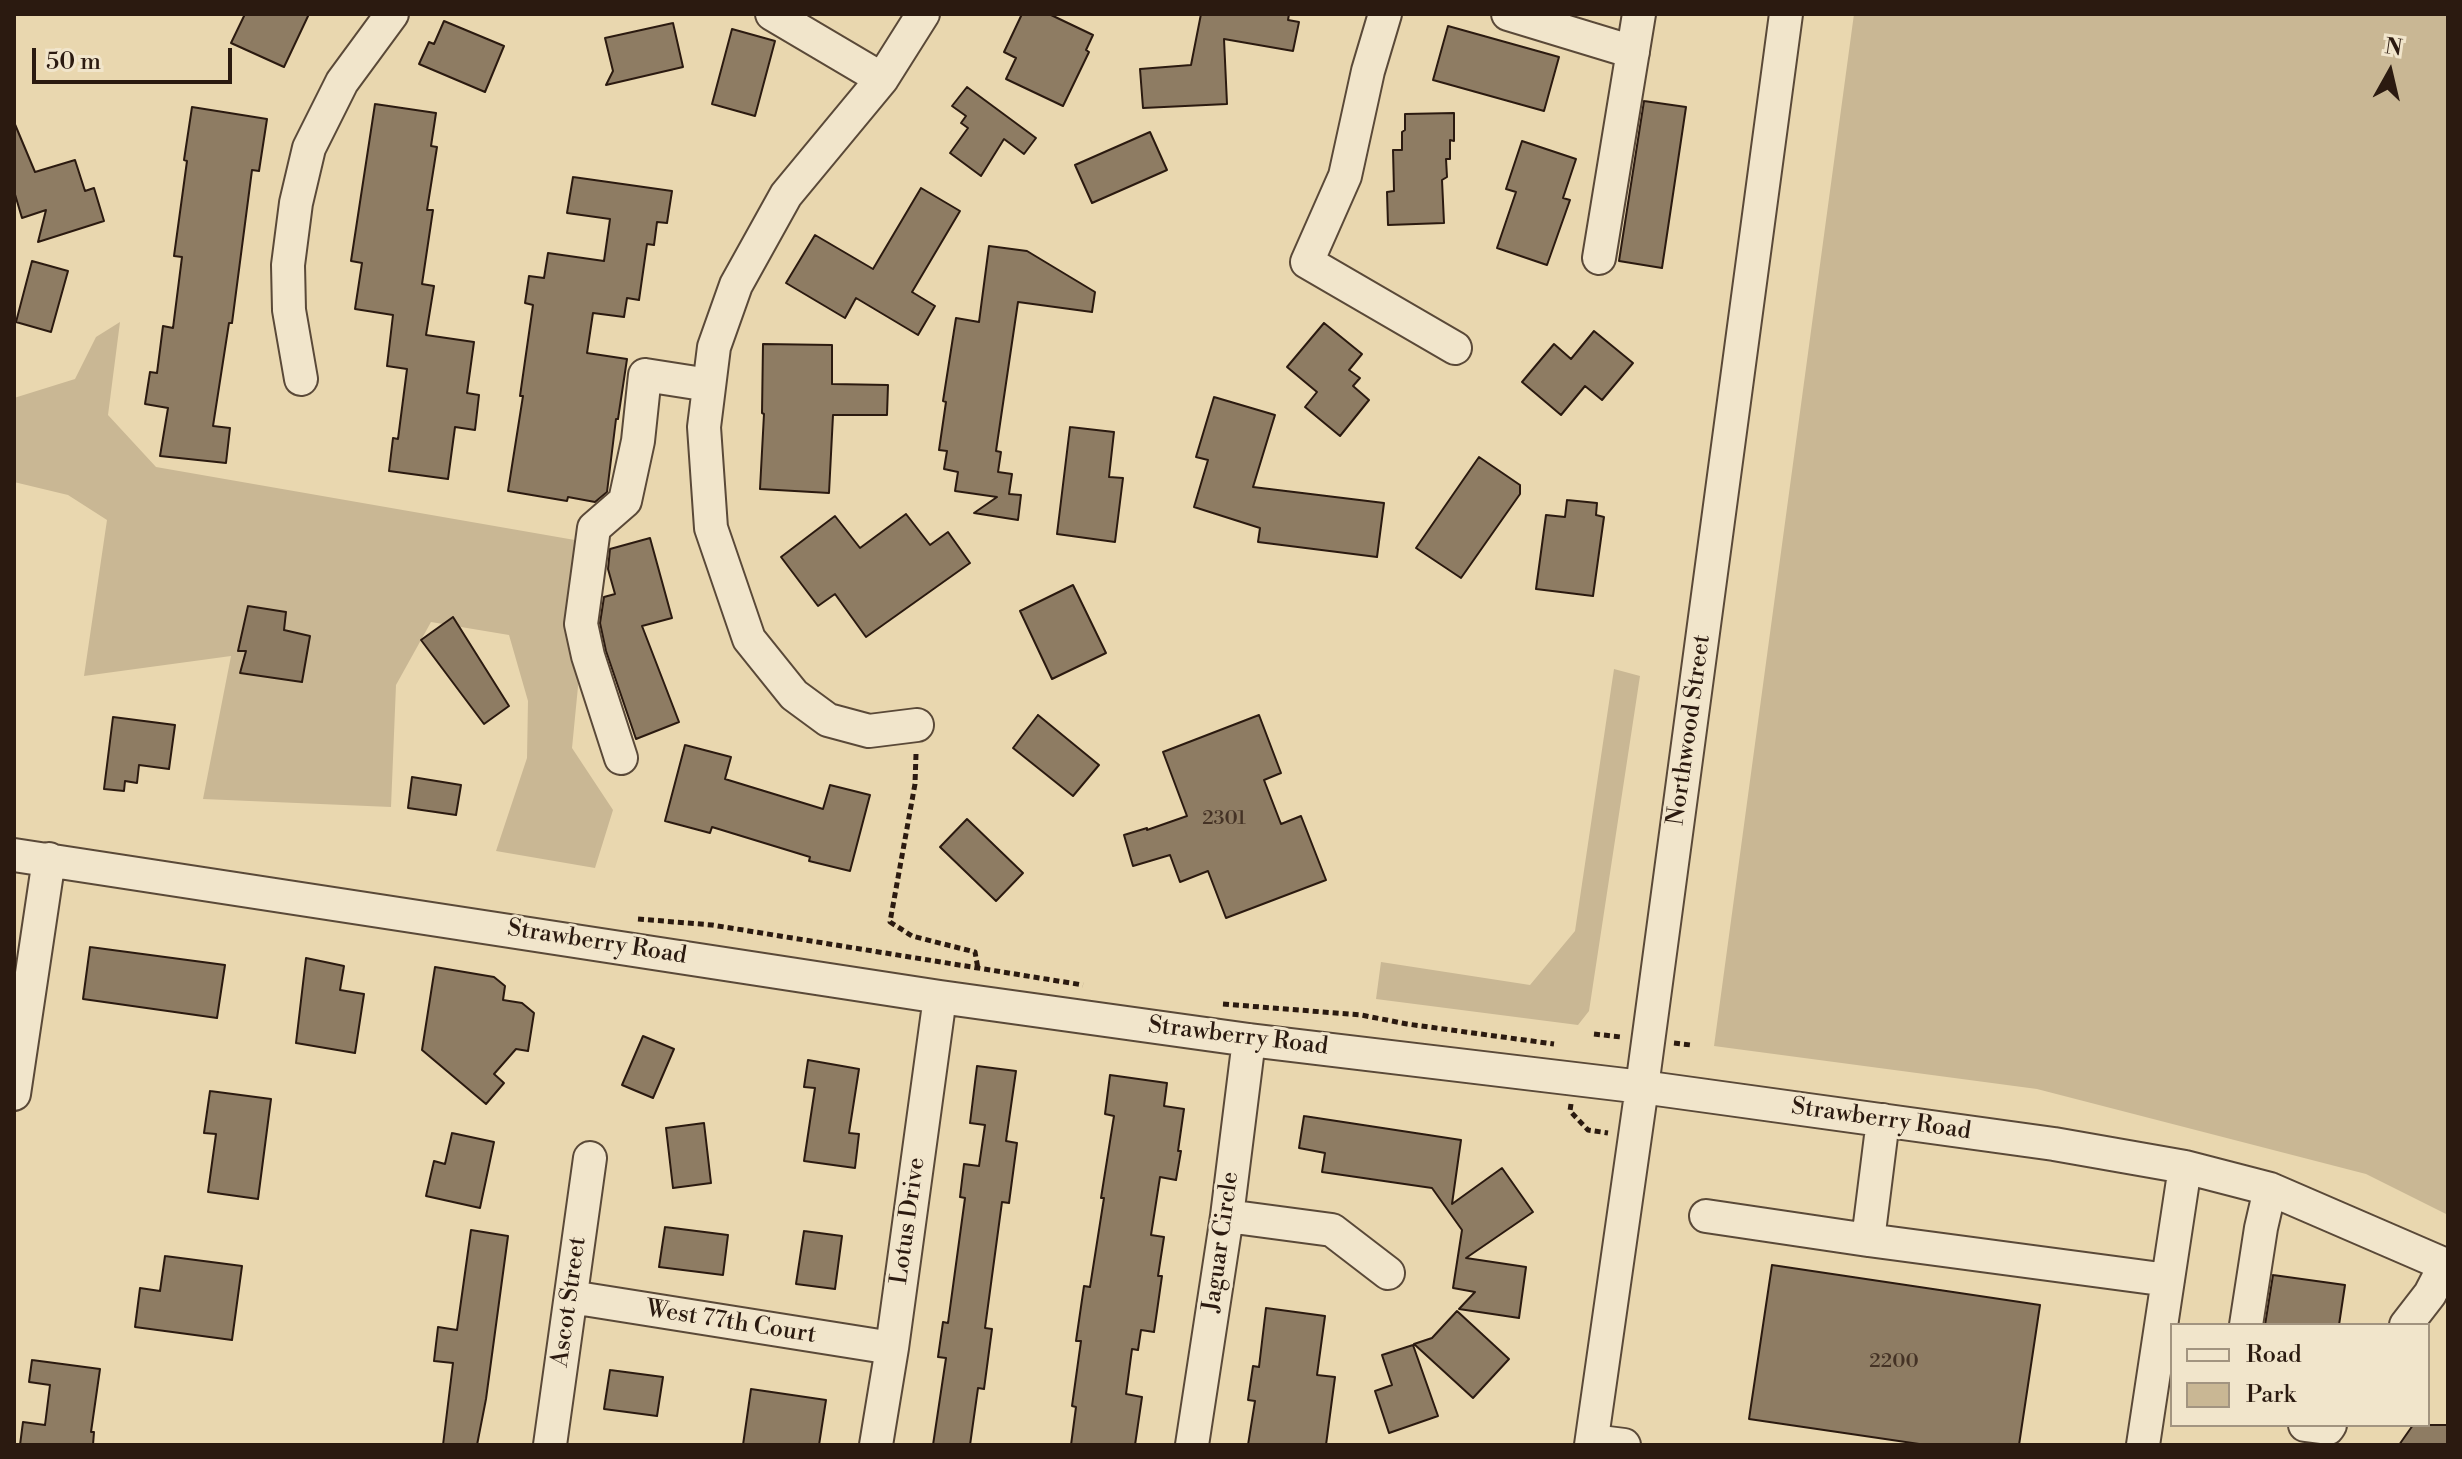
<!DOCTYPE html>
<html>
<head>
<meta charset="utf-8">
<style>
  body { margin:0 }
  #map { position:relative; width:2462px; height:1459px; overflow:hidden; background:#e9d7af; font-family:"Libre Bodoni",serif }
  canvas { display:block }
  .frame { position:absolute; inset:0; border:16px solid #2b1a10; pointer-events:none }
  .legend { position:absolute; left:2170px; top:1323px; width:260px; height:104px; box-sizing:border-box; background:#f1e5cb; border:2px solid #a29480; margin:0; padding:10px 14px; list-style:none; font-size:24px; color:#2b1a10 }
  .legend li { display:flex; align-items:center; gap:16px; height:40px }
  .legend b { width:40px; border:2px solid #a29480 }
  .north { position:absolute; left:2350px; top:32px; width:80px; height:80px; -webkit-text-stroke:6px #f1e5cb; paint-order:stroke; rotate:8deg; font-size:22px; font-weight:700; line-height:32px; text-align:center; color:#2b1a10 }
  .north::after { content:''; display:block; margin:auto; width:28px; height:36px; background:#2b1a10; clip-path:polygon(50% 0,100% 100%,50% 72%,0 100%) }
  .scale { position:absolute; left:32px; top:48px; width:200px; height:36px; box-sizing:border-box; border:4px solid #2b1a10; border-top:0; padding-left:10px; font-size:24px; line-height:28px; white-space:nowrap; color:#2b1a10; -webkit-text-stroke:6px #f1e5cb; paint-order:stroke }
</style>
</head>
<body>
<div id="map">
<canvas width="2462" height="1459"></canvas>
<div class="frame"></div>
<ul class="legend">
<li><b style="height:10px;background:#f1e5cb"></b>Road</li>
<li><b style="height:22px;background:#c9b794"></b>Park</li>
</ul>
<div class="north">N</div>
<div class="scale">50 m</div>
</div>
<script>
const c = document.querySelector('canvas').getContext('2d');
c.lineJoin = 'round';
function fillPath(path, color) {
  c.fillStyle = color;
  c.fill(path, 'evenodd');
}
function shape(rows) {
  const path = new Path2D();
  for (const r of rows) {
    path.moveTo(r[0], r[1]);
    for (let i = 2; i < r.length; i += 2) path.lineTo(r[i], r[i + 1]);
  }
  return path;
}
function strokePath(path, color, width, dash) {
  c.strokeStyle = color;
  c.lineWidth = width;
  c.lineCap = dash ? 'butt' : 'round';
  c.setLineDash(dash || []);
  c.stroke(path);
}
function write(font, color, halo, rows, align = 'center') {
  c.font = font + ' "Libre Bodoni",serif';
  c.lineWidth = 6;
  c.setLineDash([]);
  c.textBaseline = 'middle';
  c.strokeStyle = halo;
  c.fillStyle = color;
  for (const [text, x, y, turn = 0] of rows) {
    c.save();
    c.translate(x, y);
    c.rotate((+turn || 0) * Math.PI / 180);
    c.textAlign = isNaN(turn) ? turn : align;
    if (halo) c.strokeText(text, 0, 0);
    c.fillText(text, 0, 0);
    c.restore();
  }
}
fillPath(shape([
  [1854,14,2448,14,2448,1215,2366,1174,2037,1089,1714,1046],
  [120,322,108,415,156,467,592,543,572,748,613,810,595,868,496,851,527,758,528,701,509,635,431,622,396,685,391,807,203,799,231,656,84,676,107,520,68,495,14,482,14,398,75,379,96,337],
  [1614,669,1640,676,1589,1011,1578,1025,1376,999,1381,962,1530,985,1575,931]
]), '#c9b794');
const building = shape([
  [245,14,309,14,284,67,231,43,245,14],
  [1022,14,1049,14,1093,35,1086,50,1089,52,1063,106,1006,79,1016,58,1004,52,1022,14],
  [1201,14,1289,14,1288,20,1299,22,1293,51,1224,39,1227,104,1143,108,1140,69,1191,65,1201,14],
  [444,21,504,46,485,92,419,64,429,42,434,44,444,21],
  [673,23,683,67,606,85,613,71,605,38,673,23],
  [1448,26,1559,57,1544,111,1433,80,1448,26],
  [732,29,775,41,755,116,712,104,732,29],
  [967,87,1036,138,1024,154,1004,139,981,176,950,153,968,128,961,123,966,116,952,106,967,87],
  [1644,101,1686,107,1662,268,1619,261,1644,101],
  [375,104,436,113,431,146,437,147,427,210,433,210,422,284,434,286,426,335,474,342,467,393,479,395,475,430,455,427,448,479,389,471,393,438,398,439,407,369,387,366,393,315,355,309,362,263,351,261,375,104],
  [192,107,267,119,259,171,252,170,232,323,229,323,213,426,230,428,226,463,160,456,168,408,145,404,150,372,157,373,163,326,173,328,182,257,174,256,187,161,184,160,192,107],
  [1454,113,1454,141,1450,140,1450,159,1446,159,1447,177,1442,180,1444,223,1388,225,1387,192,1394,191,1393,150,1402,150,1402,132,1405,130,1405,114,1454,113],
  [14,122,35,172,75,160,85,191,94,188,104,221,38,242,46,210,22,218,14,191,14,122],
  [1150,132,1167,170,1092,203,1075,165,1150,132],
  [1522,141,1576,159,1563,198,1570,200,1547,265,1497,248,1516,192,1506,189,1522,141],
  [573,177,672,191,667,223,657,222,654,245,647,244,639,300,627,298,624,317,593,313,587,353,627,359,618,419,616,419,607,492,595,502,568,497,567,501,508,491,523,396,520,396,533,305,525,303,529,276,544,278,548,253,604,261,610,219,567,213,573,177],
  [921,188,960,211,912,292,935,306,918,335,856,298,845,318,786,283,815,235,873,269,921,188],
  [989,246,1027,251,1095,292,1092,312,1018,302,996,451,1001,452,998,472,1012,474,1009,494,1021,495,1018,520,974,513,997,497,955,491,958,472,944,469,947,451,939,450,946,402,943,401,956,318,979,322,989,246],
  [32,261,68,271,51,332,16,322,32,261],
  [1324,323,1362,354,1349,370,1360,378,1353,386,1369,400,1340,436,1305,407,1317,392,1287,367,1324,323],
  [1594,331,1633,363,1602,400,1585,386,1561,415,1522,382,1554,344,1571,359,1594,331],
  [763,344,832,345,832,384,888,385,887,415,833,415,829,493,760,489,764,414,762,413,763,344],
  [1214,397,1275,415,1253,487,1384,503,1377,557,1258,542,1260,528,1194,507,1208,460,1196,457,1214,397],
  [1070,427,1114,432,1109,477,1123,478,1115,542,1057,534,1070,427],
  [1479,457,1520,485,1520,494,1461,578,1416,548,1479,457],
  [1567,500,1597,503,1596,515,1604,517,1593,596,1536,589,1546,515,1565,517,1567,500],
  [906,514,930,545,948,532,970,563,866,637,835,594,818,606,781,557,835,516,860,548,906,514],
  [650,538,672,618,642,626,679,722,636,739,606,651,600,623,604,597,615,594,608,569,610,549,650,538],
  [1073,585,1106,653,1052,679,1020,611,1073,585],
  [248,606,286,612,284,630,310,636,302,682,240,673,246,651,238,651,248,606],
  [453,617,509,706,484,724,421,640,453,617],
  [1038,715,1099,765,1073,796,1013,748,1038,715],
  [1259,715,1281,773,1264,780,1281,824,1301,816,1326,880,1226,918,1208,871,1180,882,1170,855,1133,866,1124,835,1147,828,1147,830,1187,816,1163,752,1259,715],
  [113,717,175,725,169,769,139,765,137,783,125,781,124,791,104,789,113,717],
  [685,745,731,757,725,779,823,809,830,785,870,795,850,871,809,861,810,857,712,827,710,833,665,821,685,745],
  [412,777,461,785,456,815,408,808,412,777],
  [967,819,1023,873,996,901,940,847,967,819],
  [90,947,225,965,217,1018,83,999,90,947],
  [306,958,344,966,340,990,364,994,355,1053,296,1043,306,958],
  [435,967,494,977,505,986,503,1000,522,1003,534,1013,528,1051,516,1049,494,1074,504,1083,486,1104,422,1050,435,967],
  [643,1036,674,1049,653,1098,622,1085,643,1036],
  [808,1060,859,1069,849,1133,859,1134,855,1168,804,1161,815,1088,804,1087,808,1060],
  [977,1066,1016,1071,1006,1141,1017,1143,1009,1203,1002,1202,985,1328,992,1329,984,1389,978,1388,970,1445,933,1445,946,1358,938,1357,943,1322,948,1323,965,1198,960,1197,964,1164,979,1166,985,1125,970,1123,977,1066],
  [1110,1075,1167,1083,1164,1106,1184,1109,1178,1151,1181,1151,1176,1180,1160,1177,1151,1235,1164,1237,1158,1276,1162,1276,1154,1332,1141,1330,1138,1350,1132,1349,1126,1394,1142,1397,1135,1445,1071,1445,1076,1407,1072,1406,1081,1341,1076,1341,1084,1286,1090,1287,1104,1198,1101,1198,1114,1116,1105,1114,1110,1075],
  [210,1091,271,1099,258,1199,208,1192,216,1134,204,1133,210,1091],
  [1304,1116,1461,1140,1452,1204,1502,1168,1533,1212,1466,1258,1526,1267,1519,1318,1459,1309,1475,1292,1453,1288,1462,1230,1432,1188,1322,1172,1325,1153,1299,1148,1304,1116],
  [704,1123,711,1183,673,1188,666,1128,704,1123],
  [452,1133,494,1142,480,1208,426,1196,434,1161,445,1164,452,1133],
  [665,1227,728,1235,723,1275,659,1267,665,1227],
  [471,1230,508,1236,486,1399,477,1445,443,1445,453,1363,434,1361,438,1327,457,1330,471,1230],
  [804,1231,842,1236,835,1289,796,1284,804,1231],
  [165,1256,242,1266,232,1340,135,1327,140,1288,160,1291,165,1256],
  [1772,1265,2040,1305,2019,1445,1926,1445,1749,1419,1772,1265],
  [2273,1275,2345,1285,2339,1325,2265,1325,2273,1275],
  [1266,1308,1325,1316,1317,1375,1335,1377,1326,1445,1248,1445,1255,1401,1248,1400,1253,1366,1259,1367,1266,1308],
  [1457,1311,1509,1359,1473,1398,1414,1344,1432,1338,1457,1311],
  [1413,1345,1438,1416,1389,1433,1375,1391,1392,1385,1382,1355,1413,1345],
  [32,1360,100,1369,91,1432,94,1432,93,1445,20,1445,23,1422,45,1425,50,1385,29,1382,32,1360],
  [610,1370,663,1377,657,1416,604,1409,610,1370],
  [751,1389,826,1400,819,1445,743,1445,751,1389],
  [2413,1425,2448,1425,2448,1445,2399,1445,2413,1425]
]);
fillPath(building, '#8e7c63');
strokePath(building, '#2b1a10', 2);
const minor = shape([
  [772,14,882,79],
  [1385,14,1368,71,1345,176,1307,262,1455,348],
  [1508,14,1633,52],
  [1599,258,1639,14],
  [301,379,289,310,288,265,296,203,309,148,342,82,392,14],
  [917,725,869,731,828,720,794,695,749,639,711,528,704,427,714,347,736,285,786,195,882,79,923,14],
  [621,758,588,656,581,624,594,528,625,501,638,441,645,375,709,385],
  [14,855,940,997,1249,1040,1642,1087,2054,1144,2185,1167,2270,1189,2448,1266],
  [14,1094,49,859],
  [1227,1216,1332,1230,1388,1273],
  [1706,1216,1868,1240,1883,1120],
  [1868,1240,2168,1280],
  [571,1297,892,1348],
  [2246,1325,2261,1228,2270,1189],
  [2406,1325,2430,1294,2445,1265],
  [2305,1425,2328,1428,2330,1425],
  [1592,1441,1624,1445],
  [550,1445,590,1158],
  [876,1445,892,1348,940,997],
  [1192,1445,1227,1216,1249,1040],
  [1591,1445,1642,1087,1786,14],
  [2143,1445,2185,1167]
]);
strokePath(minor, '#5a4938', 36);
strokePath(shape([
  [916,754,915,784,890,922,912,936,975,952,978,969],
  [638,919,712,925,1083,985],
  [1223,1004,1361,1015,1407,1024,1554,1044],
  [1594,1034,1621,1037],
  [1674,1043,1691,1045],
  [1571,1104,1570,1111,1588,1130,1608,1133]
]), '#2b1a10', 5, [6, 4]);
strokePath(minor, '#f1e5cb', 32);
write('20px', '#443225', null, [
  ["2301",1224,819],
  ["2200",1894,1362]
]);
write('24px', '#2b1a10', '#f1e5cb', [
  ["Northwood Street",1690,730,-82],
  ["Strawberry Road",597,943,9],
  ["Strawberry Road",1238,1037,7],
  ["Strawberry Road",1881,1120,8],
  ["Lotus Drive",909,1221,-82],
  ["Jaguar Circle",1222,1242,-82],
  ["Ascot Street",570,1302,-82],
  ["West 77th Court",731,1323,9]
]);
</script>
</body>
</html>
